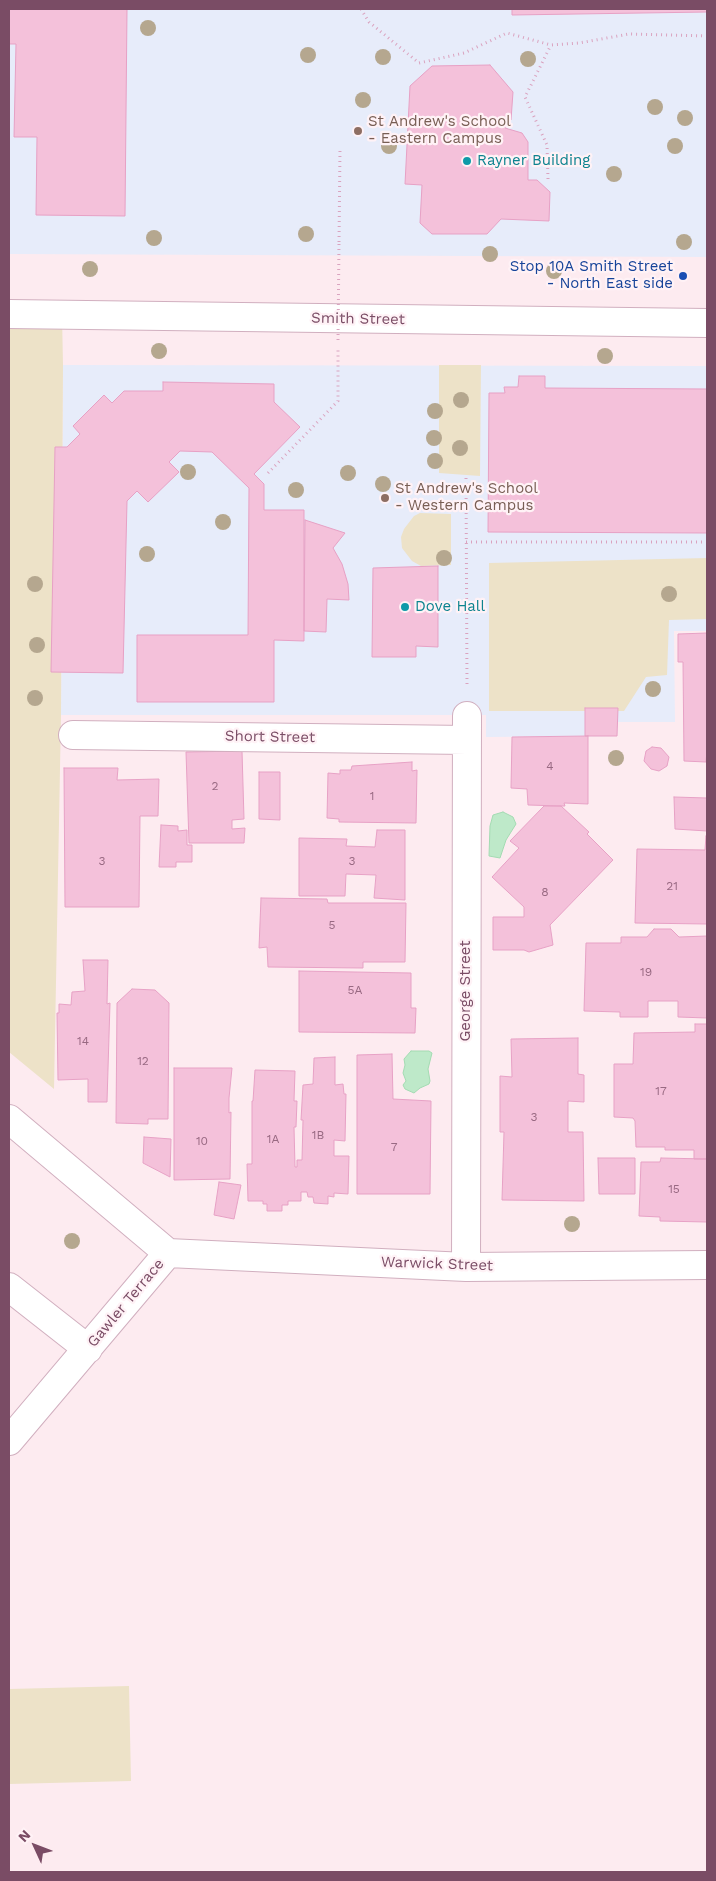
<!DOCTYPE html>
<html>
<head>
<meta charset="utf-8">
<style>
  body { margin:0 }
  #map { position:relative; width:716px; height:1881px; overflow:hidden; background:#fdebf0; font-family:"Work Sans",sans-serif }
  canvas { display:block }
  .frame { position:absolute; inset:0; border:10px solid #7a4c65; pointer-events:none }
  .north { position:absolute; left:10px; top:1821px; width:50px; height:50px; -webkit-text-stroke:4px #fff2f6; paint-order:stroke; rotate:313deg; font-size:14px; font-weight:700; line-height:20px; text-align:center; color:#7a4c65 }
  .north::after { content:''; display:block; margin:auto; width:18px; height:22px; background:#7a4c65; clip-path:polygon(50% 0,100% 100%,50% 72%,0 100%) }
</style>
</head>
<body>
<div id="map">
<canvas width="716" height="1881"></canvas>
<div class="frame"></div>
<div class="north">N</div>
</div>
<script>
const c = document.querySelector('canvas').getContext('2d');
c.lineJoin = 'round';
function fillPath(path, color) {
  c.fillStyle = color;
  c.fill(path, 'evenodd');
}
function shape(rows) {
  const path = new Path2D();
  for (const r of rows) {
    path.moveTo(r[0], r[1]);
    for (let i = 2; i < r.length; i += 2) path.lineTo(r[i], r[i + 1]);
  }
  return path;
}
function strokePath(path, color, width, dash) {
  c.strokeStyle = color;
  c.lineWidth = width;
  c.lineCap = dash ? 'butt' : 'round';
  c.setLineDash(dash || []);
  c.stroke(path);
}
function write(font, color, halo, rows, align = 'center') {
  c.font = font + ' "Work Sans",sans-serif';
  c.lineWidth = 4.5;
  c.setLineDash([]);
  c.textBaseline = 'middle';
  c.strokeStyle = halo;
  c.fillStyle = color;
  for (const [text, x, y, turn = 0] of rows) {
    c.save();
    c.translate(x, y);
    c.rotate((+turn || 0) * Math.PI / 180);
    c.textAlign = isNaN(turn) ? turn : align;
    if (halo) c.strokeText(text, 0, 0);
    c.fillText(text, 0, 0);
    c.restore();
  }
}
fillPath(shape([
  [9,9,707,9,707,257,9,254],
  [63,365,707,366,707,631,674,631,675,722,618,722,617,736,486,737,486,715,61,715]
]), '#e7ecfa');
fillPath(shape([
  [9,314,62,315,63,365,61,715,54,1089,9,1052],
  [439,365,481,365,480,476,439,473],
  [420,513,451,514,451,565,421,566,412,561,402,548,401,537,404,529,414,516],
  [707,558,707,619,669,620,667,675,646,677,624,711,489,711,489,563],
  [129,1686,131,1781,9,1784,9,1689]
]), '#ede2c8');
const water = shape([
  [503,812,513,817,516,824,506,840,500,858,489,856,490,826,493,815,503,812],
  [411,1051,429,1051,432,1053,428,1069,430,1081,429,1084,420,1088,414,1093,405,1089,403,1085,406,1081,403,1073,405,1065,404,1059,411,1051]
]);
fillPath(water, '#bee9c9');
strokePath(water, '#a3dbb2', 1);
const building = shape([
  [9,9,127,9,125,216,36,215,37,137,14,137,16,44,9,44,9,9],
  [512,9,707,9,707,12,512,15,512,9],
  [490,65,513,92,511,120,506,119,505,128,522,133,528,142,528,180,537,180,550,192,549,221,501,219,487,234,432,234,420,223,422,185,405,184,410,86,432,66,490,65],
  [519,376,545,376,545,388,707,389,707,533,488,532,489,393,505,393,504,387,518,387,519,376],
  [163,382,274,384,274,402,300,427,254,474,264,484,264,510,304,510,304,641,274,640,274,702,137,702,137,635,248,635,249,488,212,452,180,451,169,462,179,472,148,502,137,491,127,501,123,673,51,672,55,447,67,447,80,434,73,426,104,395,112,403,124,391,163,391,163,382],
  [305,520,345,533,333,548,342,564,348,584,349,600,327,599,326,632,304,631,305,520],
  [438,566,438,647,416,646,416,657,372,657,373,568,438,566],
  [707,633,707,751,706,762,684,761,683,662,678,662,678,634,707,633],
  [585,708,618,708,617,736,585,736,585,708],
  [588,736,588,804,564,803,565,806,561,806,528,805,527,789,511,788,512,737,588,736],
  [652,747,661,748,669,757,667,766,659,771,651,769,644,761,646,751,652,747],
  [242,751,244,819,232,820,232,829,245,828,244,843,189,843,186,752,242,751],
  [412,762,412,771,417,770,416,823,339,822,339,819,327,818,328,773,340,774,340,770,351,770,352,766,412,762],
  [64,768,118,768,117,780,159,779,158,816,140,816,139,907,65,907,64,768],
  [259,772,280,772,280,820,259,819,259,772],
  [674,797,707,798,707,831,675,829,674,797],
  [544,806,561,806,589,832,587,834,613,860,550,925,553,945,529,952,524,950,493,950,493,917,524,917,524,907,492,877,519,848,510,841,544,806],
  [161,825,178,826,178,831,187,830,187,845,192,845,192,862,176,862,176,867,159,867,161,825],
  [377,830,405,830,405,900,374,898,376,875,346,874,345,896,299,896,299,838,347,839,346,846,375,847,377,830],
  [706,836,707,836,707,924,635,923,637,849,705,850,706,836],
  [261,898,327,899,328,903,406,903,405,962,363,962,363,968,268,967,267,947,259,948,261,898],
  [654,929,671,929,679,937,707,936,707,1018,678,1017,678,1001,648,1001,648,1017,620,1017,620,1012,584,1011,586,943,621,943,621,937,647,937,654,929],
  [83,960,108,960,107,1004,110,1003,107,1102,88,1102,88,1079,58,1080,57,1013,59,1013,59,1004,71,1005,72,992,85,991,83,960],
  [299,971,411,973,411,1008,416,1008,415,1033,299,1032,299,971],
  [132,989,155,990,169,1003,168,1119,148,1119,148,1124,116,1123,117,1003,132,989],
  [695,1024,707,1024,707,1159,694,1159,694,1150,665,1150,665,1147,636,1147,635,1121,633,1118,614,1117,614,1064,633,1064,634,1033,695,1032,695,1024],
  [578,1038,578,1074,584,1075,584,1102,568,1101,568,1132,583,1132,584,1201,502,1200,504,1132,500,1132,500,1076,512,1077,511,1039,578,1038],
  [392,1054,393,1099,431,1101,430,1194,357,1194,357,1055,392,1054],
  [335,1057,335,1085,343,1084,344,1094,346,1094,345,1141,334,1140,334,1156,349,1156,348,1194,334,1193,334,1197,328,1196,328,1204,314,1203,313,1197,308,1197,307,1192,301,1192,301,1201,288,1201,288,1205,282,1205,282,1211,267,1211,267,1204,263,1204,263,1201,248,1201,247,1164,252,1164,252,1101,253,1101,255,1070,295,1071,294,1101,297,1101,296,1127,294,1127,295,1167,297,1167,297,1160,302,1160,303,1120,301,1120,303,1085,313,1084,314,1058,335,1057],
  [174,1068,232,1068,229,1098,229,1113,231,1112,230,1179,174,1180,174,1068],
  [144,1137,171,1139,170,1177,143,1163,144,1137],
  [598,1158,635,1158,635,1194,599,1194,598,1158],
  [661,1158,707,1159,707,1222,660,1221,660,1217,639,1216,641,1162,660,1162,661,1158],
  [219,1182,241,1185,234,1219,214,1215,219,1182]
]);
fillPath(building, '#f4c1da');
strokePath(building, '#e7a1c5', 1);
const minor = shape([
  [9,314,707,323],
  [73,735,467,740],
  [9,1119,168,1253,9,1441],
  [168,1253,466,1267,707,1265],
  [466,1267,467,716],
  [9,1287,88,1349]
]);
strokePath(minor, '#d1afbf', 30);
strokePath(shape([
  [361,9,369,22,419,63,464,53,507,33,551,45,579,43,629,34,707,36],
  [548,179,547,145,525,97,551,45],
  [339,242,340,149],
  [268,473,338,401,338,350],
  [466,478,467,685],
  [466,542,707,542]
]), '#daa3bf', 3, [1, 4]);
strokePath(minor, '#fff', 28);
strokePath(shape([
  [338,340,339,242]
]), '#daa3bf', 3, [1, 4]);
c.fillStyle = '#b5a78f';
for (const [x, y] of [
  [148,28],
  [308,55],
  [383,57],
  [528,59],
  [363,100],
  [655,107],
  [685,118],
  [389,146],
  [675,146],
  [614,174],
  [306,234],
  [154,238],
  [684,242],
  [490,254],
  [90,269],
  [554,271],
  [159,351],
  [605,356],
  [461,400],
  [435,411],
  [434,438],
  [460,448],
  [435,461],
  [188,472],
  [348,473],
  [383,484],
  [296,490],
  [223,522],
  [147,554],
  [444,558],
  [35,584],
  [669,594],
  [37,645],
  [653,689],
  [35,698],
  [616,758],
  [572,1224],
  [72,1241]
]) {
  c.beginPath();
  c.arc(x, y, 8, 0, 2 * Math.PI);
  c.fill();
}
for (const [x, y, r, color] of [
  [358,131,5,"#8d6e63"],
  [467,161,5,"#0f9aa8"],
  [683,276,5,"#1a4fb4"],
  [385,498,5,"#8d6e63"],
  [405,607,5,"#0f9aa8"]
]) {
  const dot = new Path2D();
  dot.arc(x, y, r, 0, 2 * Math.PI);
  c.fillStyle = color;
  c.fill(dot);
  strokePath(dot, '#fff2f6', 2);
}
write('12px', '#986982', null, [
  ["4",550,766],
  ["2",215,786],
  ["1",372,796],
  ["3",102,861],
  ["3",352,861],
  ["21",672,886],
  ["8",545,892],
  ["5",332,925],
  ["19",646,972],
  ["5A",355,990],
  ["14",83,1041],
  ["12",143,1061],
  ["17",661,1091],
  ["3",534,1117],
  ["1B",318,1135],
  ["1A",273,1139],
  ["10",202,1141],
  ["7",394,1147],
  ["15",674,1189]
]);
write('15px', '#785e54', '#fff2f6', [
  ["St Andrew's School",368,122],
  ["- Eastern Campus",368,139],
  ["St Andrew's School",395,489],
  ["- Western Campus",395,506]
], 'left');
write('15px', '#0d838f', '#fff2f6', [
  ["Rayner Building",477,161],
  ["Dove Hall",415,607]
], 'left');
write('15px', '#164399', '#fff2f6', [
  ["Stop 10A Smith Street",673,267],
  ["- North East side",673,284]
], 'right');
write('15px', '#7a4c65', '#fff2f6', [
  ["Smith Street",358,319,1],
  ["Short Street",270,737,1],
  ["George Street",466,991,-90],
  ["Warwick Street",437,1264,2],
  ["Gawler Terrace",126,1303,-50]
]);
</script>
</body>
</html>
